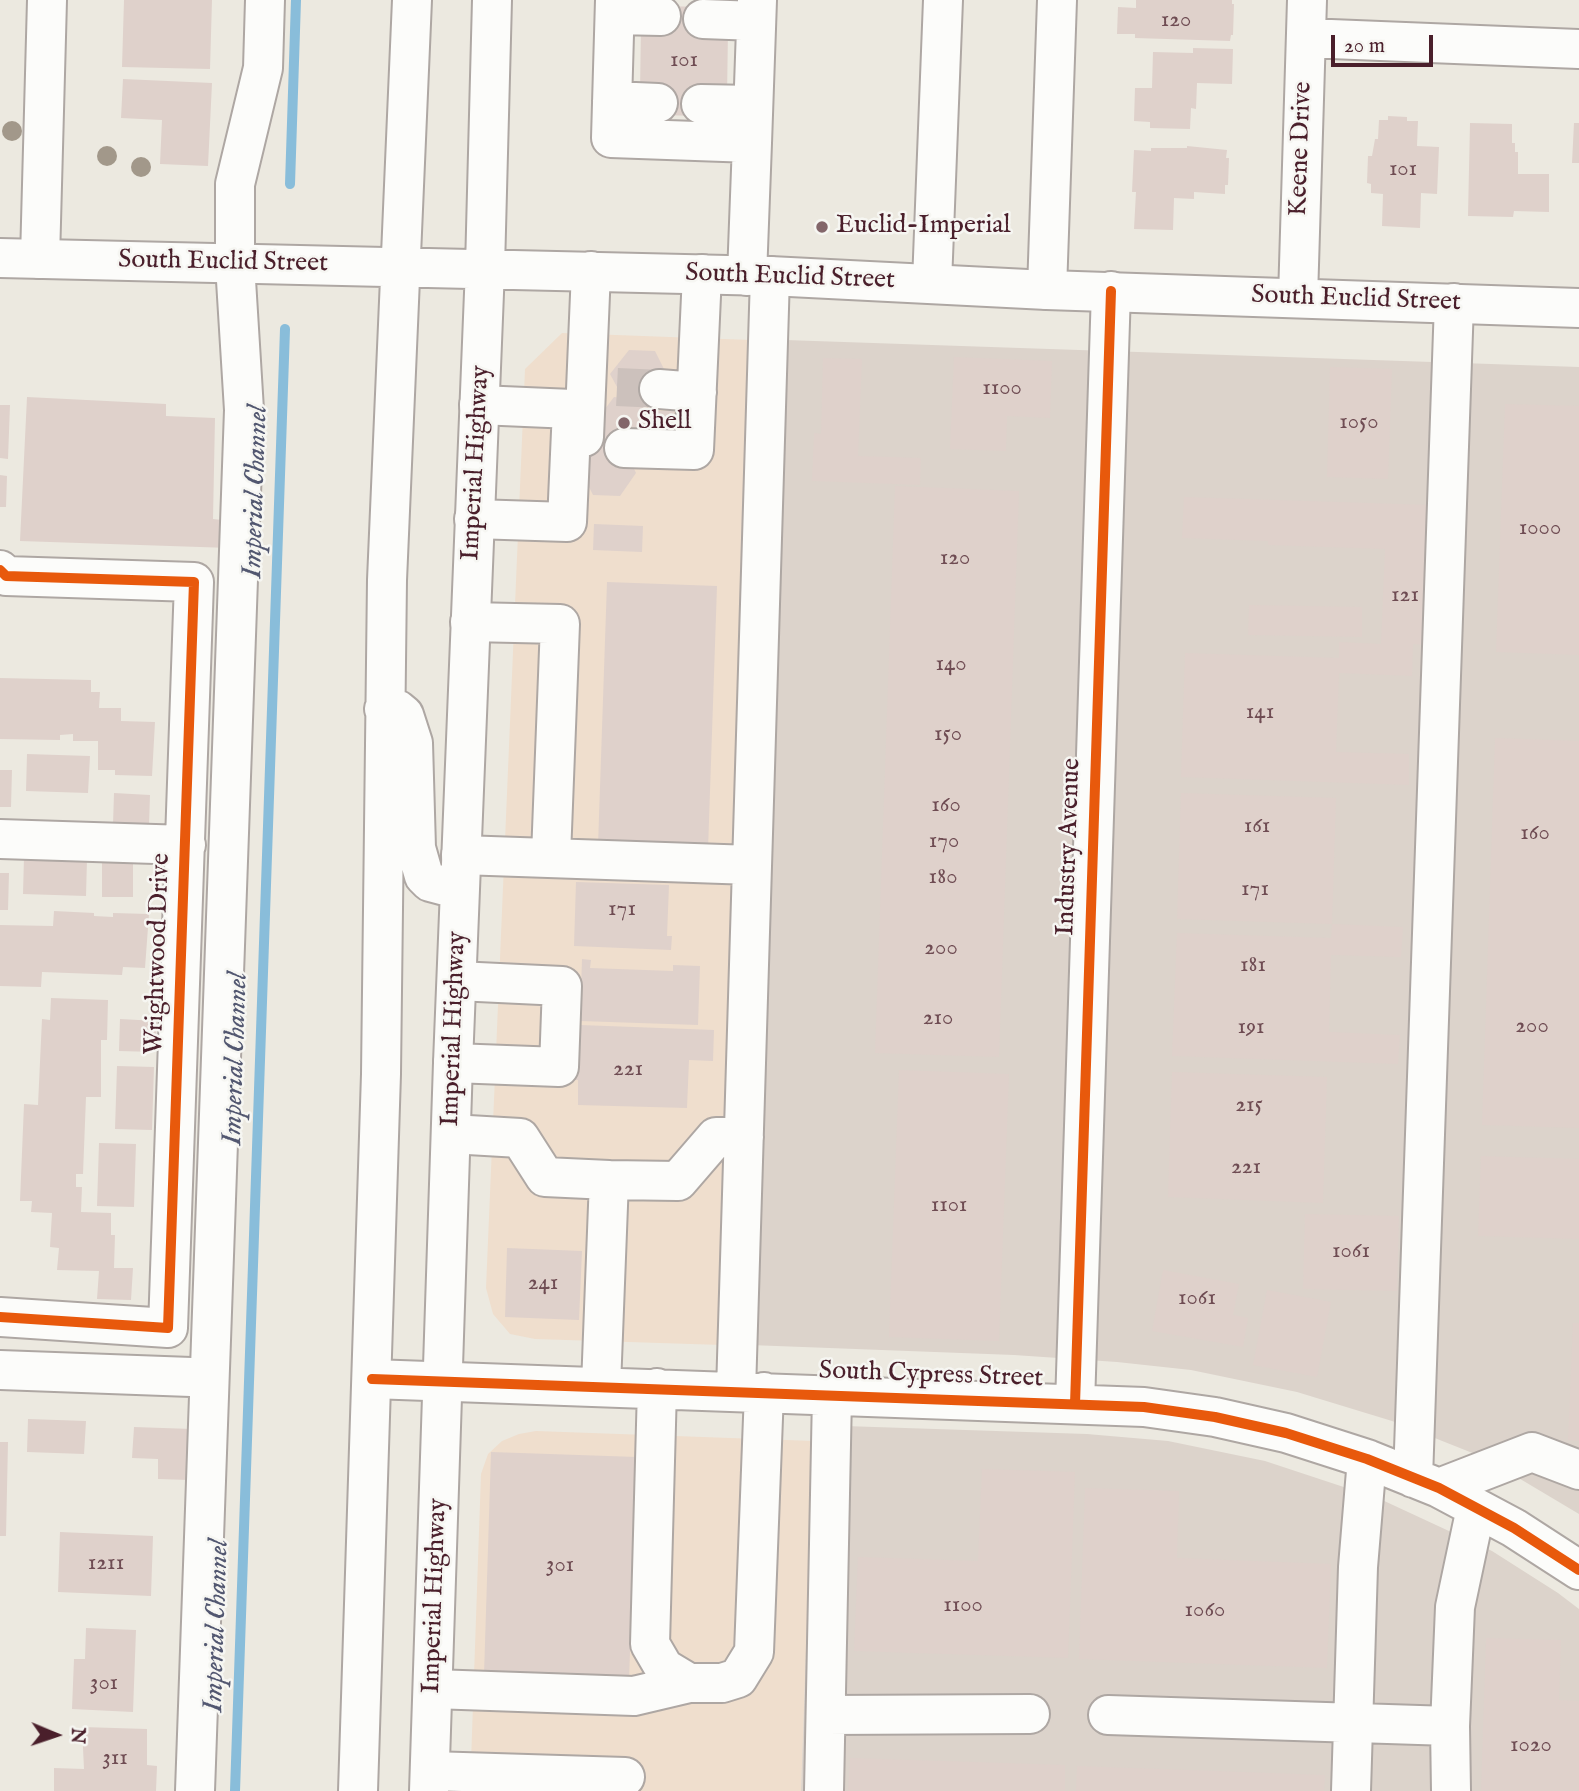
<!DOCTYPE html>
<html>
<head>
<meta charset="utf-8">
<style>
  body { margin:0 }
  #map { position:relative; width:1579px; height:1791px; overflow:hidden; background:#ece9e0; font-family:"IM FELL English",serif }
  canvas { display:block }
  .north { position:absolute; left:21px; top:1700px; width:70px; height:70px; -webkit-text-stroke:5px #f6f6f2; paint-order:stroke; rotate:92deg; font-size:19px; font-weight:700; line-height:28px; text-align:center; color:#4a1f2b }
  .north::after { content:''; display:block; margin:auto; width:24px; height:32px; background:#4a1f2b; clip-path:polygon(50% 0,100% 100%,50% 72%,0 100%) }
  .scale { position:absolute; left:1331px; top:35px; width:102px; height:32px; box-sizing:border-box; border:4px solid #4a1f2b; border-top:0; padding-left:9px; font-size:21px; line-height:24px; white-space:nowrap; color:#4a1f2b; -webkit-text-stroke:5px #f6f6f2; paint-order:stroke }
</style>
</head>
<body>
<div id="map">
<canvas width="1579" height="1791"></canvas>
<div class="north">N</div>
<div class="scale">20 m</div>
</div>
<script>
const c = document.querySelector('canvas').getContext('2d');
c.lineJoin = 'round';
function fillPath(path, color) {
  c.fillStyle = color;
  c.fill(path, 'evenodd');
}
function shape(rows) {
  const path = new Path2D();
  for (const r of rows) {
    path.moveTo(r[0], r[1]);
    for (let i = 2; i < r.length; i += 2) path.lineTo(r[i], r[i + 1]);
  }
  return path;
}
function strokePath(path, color, width, dash) {
  c.strokeStyle = color;
  c.lineWidth = width;
  c.lineCap = dash ? 'butt' : 'round';
  c.setLineDash(dash || []);
  c.stroke(path);
}
function write(font, color, halo, rows, align = 'center') {
  c.font = font + ' "IM FELL English",serif';
  c.lineWidth = 5;
  c.setLineDash([]);
  c.textBaseline = 'middle';
  c.strokeStyle = halo;
  c.fillStyle = color;
  for (const [text, x, y, turn = 0] of rows) {
    c.save();
    c.translate(x, y);
    c.rotate((+turn || 0) * Math.PI / 180);
    c.textAlign = isNaN(turn) ? turn : align;
    if (halo) c.strokeText(text, 0, 0);
    c.fillText(text, 0, 0);
    c.restore();
  }
}
fillPath(shape([
  [562,333,751,340,722,1345,535,1339,510,1334,493,1314,486,1288,525,369],
  [536,1431,814,1441,801,1791,470,1791,481,1474,488,1454,502,1441,519,1434]
]), '#efdecd');
fillPath(shape([
  [785,340,1579,367,1579,1514,1485,1458,1392,1421,1297,1392,1191,1370,1117,1362,1014,1355,750,1345],
  [814,1425,1087,1434,1168,1441,1265,1461,1380,1499,1492,1551,1558,1593,1579,1609,1579,1791,801,1791]
]), '#dcd3cb');
strokePath(shape([
  [290,184,296,0],
  [235,1791,285,329]
]), '#89bdda', 10);
fillPath(shape([
  [124,0,212,0,210,69,122,67],
  [1136,0,1232,0,1232,4,1234,4,1233,35,1231,35,1230,41,1135,38,1135,34,1117,34,1118,7,1136,8],
  [661,6,704,7,728,30,727,97,701,116,657,115,640,92,641,26],
  [1193,48,1233,49,1232,84,1197,83,1196,109,1191,108,1190,129,1150,128,1150,122,1134,121,1135,88,1152,88,1153,52,1193,53],
  [123,79,212,83,208,166,160,164,162,120,121,118],
  [1388,116,1407,117,1407,121,1418,121,1417,146,1439,147,1437,194,1421,193,1420,228,1382,226,1383,194,1371,193,1371,184,1367,183,1368,156,1372,156,1375,139,1378,139,1379,120,1388,120],
  [1470,123,1512,124,1512,143,1515,143,1515,152,1518,152,1518,174,1549,174,1549,212,1514,211,1513,217,1468,216],
  [1574,123,1579,123,1579,163,1572,163],
  [1187,146,1227,150,1226,158,1229,158,1228,185,1225,185,1225,194,1194,192,1194,199,1174,198,1173,230,1134,229,1136,192,1132,192,1134,150,1151,151,1151,148,1187,148],
  [629,350,655,351,668,377,652,401,640,400,645,411,674,411,673,437,624,448,636,473,620,496,593,495,579,467,597,444,606,445,596,421,614,397,623,398,610,374],
  [954,357,1052,361,1050,418,1007,416,1006,451,950,449],
  [823,358,862,359,858,456,921,458,920,485,812,481,814,433,821,434],
  [1330,367,1392,369,1388,479,1327,477],
  [27,397,166,404,166,416,215,418,213,519,231,521,230,548,20,541],
  [1505,404,1579,406,1579,655,1496,652],
  [0,405,10,405,8,459,0,458],
  [0,475,7,476,6,507,0,507],
  [895,486,1019,491,999,1057,875,1053],
  [1184,497,1430,505,1425,645,1413,644,1412,676,1339,673,1336,752,1409,754,1409,785,1181,777,1185,653,1339,658,1339,642,1381,644,1385,549,1268,545,1268,541,1182,538],
  [594,524,643,526,642,552,593,550],
  [607,582,717,586,708,850,598,846],
  [1249,605,1362,607,1362,637,1248,635],
  [0,678,91,680,91,692,100,692,99,708,121,708,121,721,155,722,152,776,115,775,115,770,98,770,98,741,73,741,73,734,60,735,60,740,0,739],
  [1495,738,1579,741,1579,1128,1482,1125],
  [27,754,90,756,88,793,26,791],
  [0,770,12,770,11,807,0,807],
  [114,793,150,795,149,826,113,825],
  [1181,793,1336,798,1332,924,1177,919],
  [24,857,87,859,86,896,23,894],
  [102,860,133,860,133,897,102,897],
  [0,873,9,873,8,910,0,910],
  [576,882,669,885,667,936,672,936,671,950,574,946],
  [54,911,94,913,94,916,113,917,113,913,149,914,145,968,123,967,122,975,42,972,41,987,0,986,0,925,53,926],
  [1332,924,1403,927,1401,957,1331,955,1329,1032,1400,1035,1398,1064,1172,1056,1177,933,1331,938],
  [582,959,591,960,590,968,673,971,673,965,700,966,698,1025,580,1021],
  [51,998,108,1000,107,1040,101,1040,101,1097,86,1097,83,1174,76,1174,76,1187,82,1187,81,1212,111,1213,111,1235,115,1235,114,1268,133,1268,131,1300,97,1299,99,1271,57,1270,59,1248,50,1247,52,1213,31,1212,32,1201,20,1201,24,1104,38,1105,42,1019,50,1020],
  [120,1019,157,1021,155,1052,119,1051],
  [580,1025,714,1030,713,1061,689,1060,687,1108,578,1105,578,1080,568,1080,569,1043,579,1043],
  [117,1066,154,1067,152,1130,115,1129],
  [899,1070,1009,1074,999,1341,889,1337],
  [1172,1072,1327,1077,1323,1203,1168,1197],
  [99,1143,136,1144,134,1207,97,1206],
  [1481,1156,1579,1159,1579,1239,1478,1236],
  [1305,1214,1399,1216,1397,1291,1303,1289],
  [507,1248,582,1251,579,1320,505,1317],
  [1163,1270,1239,1284,1233,1315,1248,1318,1243,1347,1152,1331],
  [1267,1290,1331,1302,1317,1377,1253,1365],
  [1573,1323,1579,1323,1579,1441,1568,1440],
  [28,1419,86,1421,84,1454,27,1452],
  [134,1427,192,1429,189,1480,158,1479,158,1459,132,1458],
  [0,1442,8,1442,6,1536,0,1536],
  [491,1452,637,1457,629,1680,484,1675],
  [982,1469,1075,1472,1068,1658,854,1651,858,1557,978,1561],
  [1085,1488,1179,1491,1177,1558,1331,1564,1327,1668,1079,1659],
  [60,1532,153,1536,151,1596,58,1592],
  [86,1628,136,1630,133,1712,72,1709,74,1659,85,1659],
  [1486,1638,1561,1640,1559,1700,1579,1701,1579,1791,1481,1791],
  [82,1727,147,1729,147,1765,157,1766,156,1791,54,1791,54,1768,84,1769],
  [850,1758,1065,1765,1065,1791,848,1791],
  [1077,1766,1325,1775,1324,1791,1076,1791]
]), '#dfd1cb');
strokePath(shape([
  [617,387,659,389]
]), '#ccc1bc', 38, [38, 19]);
const minor = shape([
  [615,0,611,138,752,143,747,276],
  [615,15,661,16],
  [703,19,756,21],
  [1306,38,1579,49],
  [612,101,658,103],
  [701,104,753,105],
  [752,143,757,0],
  [40,259,47,0],
  [932,283,943,0],
  [1047,290,1057,0],
  [1298,298,1307,0],
  [659,389,697,392],
  [584,437,591,271],
  [624,448,694,450,702,274],
  [474,519,567,522,572,409,479,405],
  [0,570,6,576,194,582,168,1328,0,1317],
  [470,622,560,624,551,856],
  [0,839,186,845],
  [461,855,752,865],
  [453,1063,559,1067,562,986,457,981],
  [451,1134,520,1138,545,1177,609,1180,601,1386],
  [609,1180,678,1181,716,1137,744,1137],
  [0,1370,191,1377],
  [372,1379,1144,1407,1215,1417,1286,1433,1367,1459,1439,1488,1514,1528,1579,1570],
  [657,1388,650,1644,664,1668,689,1683],
  [736,1391,770,276],
  [1075,1404,1111,291],
  [1413,1478,1454,303],
  [1439,1488,1532,1452,1579,1470],
  [433,1689,634,1696,689,1683,722,1683,738,1678,754,1652,764,1392],
  [826,1715,1030,1714],
  [1108,1715,1450,1726],
  [430,1771,625,1777],
  [195,1791,244,410,235,264,235,184,263,68,265,0],
  [824,1791,832,1395],
  [1351,1791,1358,1567,1367,1459],
  [1451,1791,1450,1726,1455,1607,1476,1508]
]);
const major = shape([
  [0,258,770,276,1047,290,1579,308],
  [384,709,398,710,404,715,413,743,416,848,424,876,430,882,460,890],
  [358,1791,381,1074,387,580,412,0],
  [429,1791,453,1063,485,268,492,0]
]);
strokePath(minor, '#aea7a3', 42);
strokePath(major, '#aea7a3', 42);
strokePath(minor, '#fcfcfa', 38);
strokePath(major, '#fcfcfa', 38);
strokePath(shape([
  [0,570,6,576,194,582,168,1328,0,1317],
  [372,1379,1144,1407,1215,1417,1286,1433,1367,1459,1439,1488,1514,1528,1579,1570],
  [1075,1404,1111,291]
]), '#e8590c', 10);
c.fillStyle = '#a2988a';
for (const [x, y] of [
  [12,131],
  [107,156],
  [141,167]
]) {
  c.beginPath();
  c.arc(x, y, 10, 0, 2 * Math.PI);
  c.fill();
}
for (const [x, y, r, color] of [
  [822,227,7,"#83666a"],
  [624,423,7,"#83666a"]
]) {
  const dot = new Path2D();
  dot.arc(x, y, r, 0, 2 * Math.PI);
  c.fillStyle = color;
  c.fill(dot);
  strokePath(dot, '#f6f6f2', 2.5);
}
write('23px', '#6f4c53', null, [
  ["120",1176,21],
  ["101",684,61],
  ["101",1403,170],
  ["1100",1002,389],
  ["1050",1359,423],
  ["1000",1540,529],
  ["120",955,559],
  ["121",1405,596],
  ["140",951,665],
  ["141",1260,713],
  ["150",948,735],
  ["160",946,806],
  ["161",1257,827],
  ["160",1535,834],
  ["170",944,842],
  ["180",943,878],
  ["171",1255,890],
  ["171",622,910],
  ["200",941,949],
  ["181",1253,966],
  ["210",938,1019],
  ["200",1532,1027],
  ["191",1251,1028],
  ["221",628,1070],
  ["215",1249,1106],
  ["221",1246,1168],
  ["1101",949,1206],
  ["1061",1351,1252],
  ["241",543,1284],
  ["1061",1197,1299],
  ["1211",106,1564],
  ["301",560,1566],
  ["1100",963,1606],
  ["1060",1205,1611],
  ["301",104,1684],
  ["1020",1531,1746],
  ["311",115,1759]
]);
write('26px', '#4a1f2b', '#f6f6f2', [
  ["Keene Drive",1302,149,-88],
  ["South Euclid Street",223,263,1],
  ["South Euclid Street",790,278,2],
  ["South Euclid Street",1356,300,2],
  ["Imperial Highway",477,463,-87],
  ["Industry Avenue",1070,847,-88],
  ["Wrightwood Drive",159,954,-88],
  ["Imperial Highway",455,1029,-88],
  ["South Cypress Street",931,1376,2],
  ["Imperial Highway",436,1596,-88]
]);
write('26px', '#4a1f2b', '#f6f6f2', [
  ["Euclid-Imperial",836,227],
  ["Shell",638,423]
], 'left');
write('italic 28px', '#525770', '#f6f6f2', [
  ["Imperial Channel",257,492,-88],
  ["Imperial Channel",237,1059,-88],
  ["Imperial Channel",218,1626,-88]
]);
</script>
</body>
</html>
